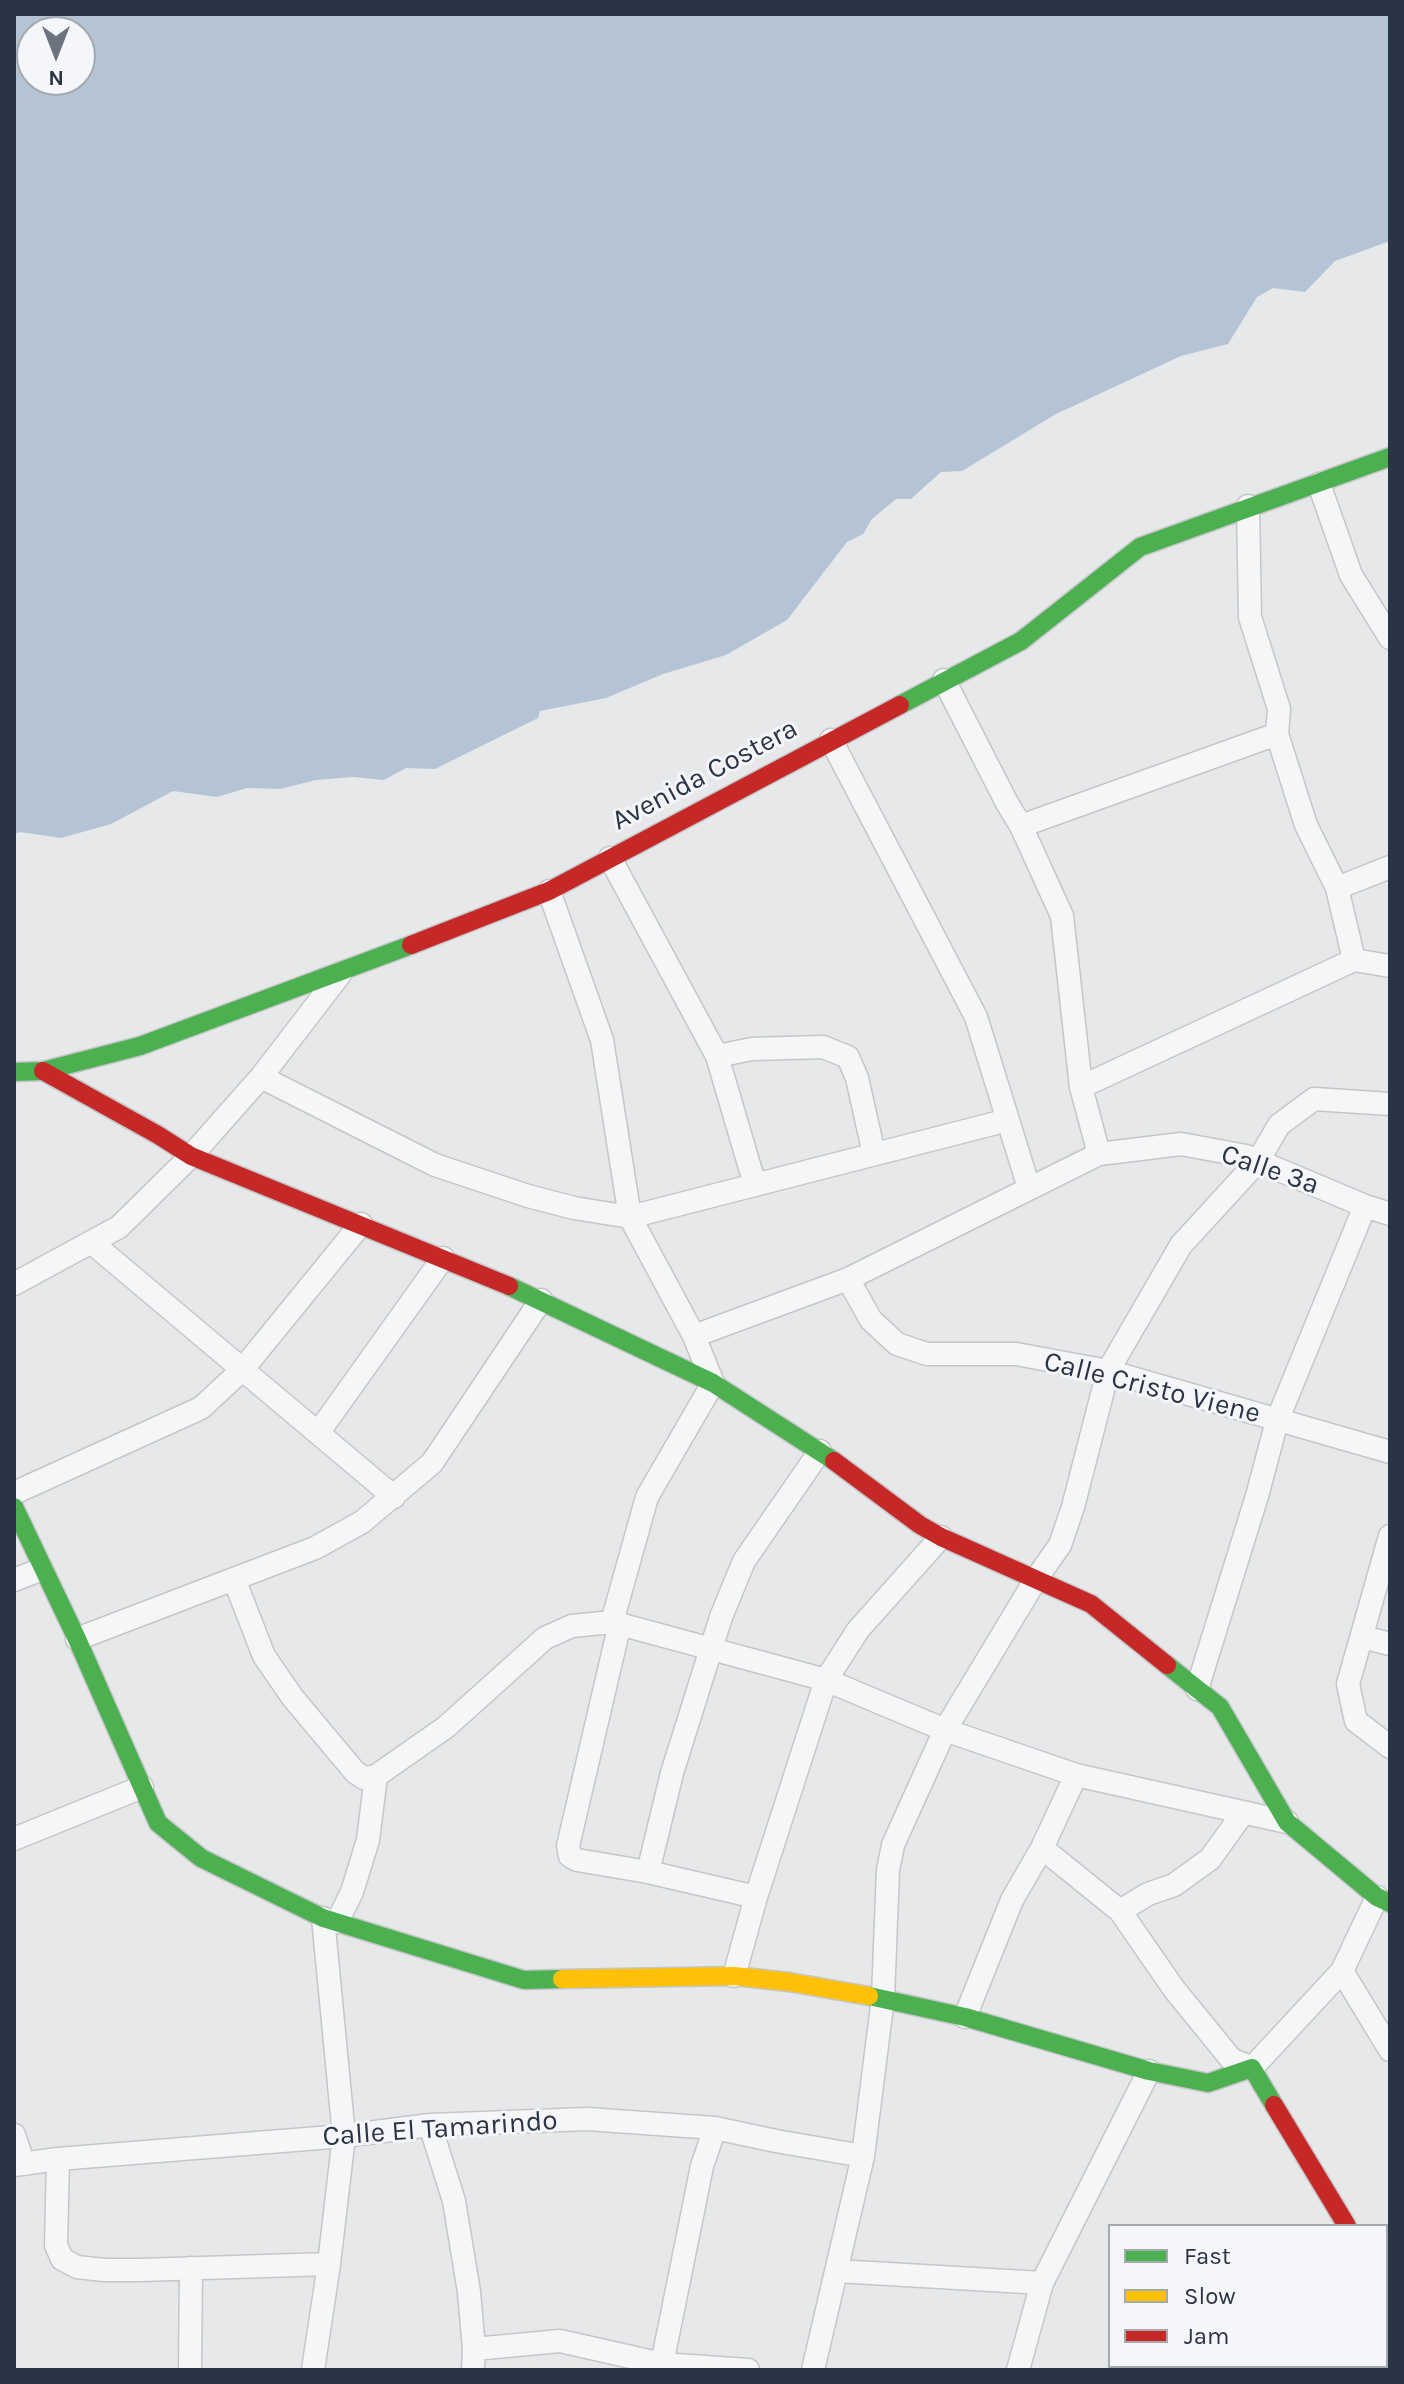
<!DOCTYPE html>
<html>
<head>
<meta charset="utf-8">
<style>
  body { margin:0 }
  #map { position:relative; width:1404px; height:2384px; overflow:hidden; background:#e6e8ea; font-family:Karla,sans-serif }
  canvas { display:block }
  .frame { position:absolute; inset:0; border:16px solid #2b3445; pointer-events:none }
  .legend { position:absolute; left:1108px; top:2224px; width:280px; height:144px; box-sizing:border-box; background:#f4f6f9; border:2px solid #a4a8b1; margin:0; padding:10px 14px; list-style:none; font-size:24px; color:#2b3445 }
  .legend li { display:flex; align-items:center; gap:16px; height:40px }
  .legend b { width:40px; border:2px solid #a4a8b1 }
  .north { position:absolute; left:16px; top:16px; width:80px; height:80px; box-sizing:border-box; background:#f4f6f9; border:2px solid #a4a8b1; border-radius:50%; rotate:180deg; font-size:22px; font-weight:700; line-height:32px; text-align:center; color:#2b3445 }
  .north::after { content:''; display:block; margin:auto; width:28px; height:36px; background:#6c737f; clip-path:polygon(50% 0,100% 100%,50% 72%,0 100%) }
</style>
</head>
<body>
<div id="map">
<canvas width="1404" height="2384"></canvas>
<div class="frame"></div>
<ul class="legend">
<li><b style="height:10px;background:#4caf50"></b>Fast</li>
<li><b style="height:10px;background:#ffc107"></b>Slow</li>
<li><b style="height:10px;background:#c62828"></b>Jam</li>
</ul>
<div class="north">N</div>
</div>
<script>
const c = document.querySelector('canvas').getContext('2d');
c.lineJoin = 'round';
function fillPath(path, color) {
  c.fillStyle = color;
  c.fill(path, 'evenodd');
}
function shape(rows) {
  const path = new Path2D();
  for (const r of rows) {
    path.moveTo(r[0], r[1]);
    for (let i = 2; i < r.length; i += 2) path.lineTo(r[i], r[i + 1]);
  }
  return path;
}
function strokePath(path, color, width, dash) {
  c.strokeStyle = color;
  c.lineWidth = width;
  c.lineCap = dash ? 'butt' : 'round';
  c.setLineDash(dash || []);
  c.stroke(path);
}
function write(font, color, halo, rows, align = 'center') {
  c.font = font + ' Karla,sans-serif';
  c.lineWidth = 6;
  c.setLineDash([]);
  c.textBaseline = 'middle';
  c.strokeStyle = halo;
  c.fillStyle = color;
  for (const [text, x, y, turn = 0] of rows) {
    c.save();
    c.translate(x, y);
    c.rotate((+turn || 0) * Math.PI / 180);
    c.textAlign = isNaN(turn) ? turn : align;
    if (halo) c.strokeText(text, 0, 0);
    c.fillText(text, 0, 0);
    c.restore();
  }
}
fillPath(shape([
  [14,14,1390,14,1390,241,1335,261,1305,292,1273,288,1257,297,1228,344,1181,356,1056,414,962,471,941,472,911,499,896,499,872,519,863,534,847,542,787,620,726,655,663,674,606,698,540,711,538,718,435,769,406,768,384,780,353,777,316,780,280,789,247,788,217,797,173,791,111,824,61,838,20,832,14,834],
  [32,32,80,32,80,80,32,80]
]), '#b4c4d5');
const street = shape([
  [1319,484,1351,575,1390,638],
  [1248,506,1250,617,1279,709,1277,734,1306,825,1337,888,1354,960],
  [944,680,1007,803,1021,826,1062,916,1081,1087,1099,1154],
  [831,740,976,1017,1029,1188],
  [1021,826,1277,734],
  [610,858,717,1056,755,1185],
  [1337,888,1390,867],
  [549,891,602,1040,630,1217,694,1336,713,1383,647,1497,612,1622],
  [717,1056,752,1049,823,1047,848,1057,857,1078,874,1154],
  [261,1077,435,1165,528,1196,574,1208,630,1217,1008,1120],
  [1081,1087,1354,960,1390,966],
  [91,1242,394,1497],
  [848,1279,871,1320,897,1344,927,1354,1016,1354,1108,1371,1390,1452],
  [14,1284,119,1227,191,1156,261,1077,341,973],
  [694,1336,848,1279,1099,1154,1181,1144,1246,1156,1365,1206,1390,1214],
  [318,1433,443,1258],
  [14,1493,201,1408,242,1370,361,1224],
  [1390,1536,1348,1684,1356,1721,1390,1747],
  [234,1579,264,1656,293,1698,355,1772,364,1778,376,1776,446,1727,545,1638,572,1626,612,1622,826,1680,945,1730,1076,1775,1287,1822],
  [14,1580,42,1569],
  [620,1623,568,1846,570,1856,577,1860,648,1872,756,1897],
  [1362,1637,1390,1644],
  [77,1639,315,1548,362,1522,432,1463,541,1300],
  [1197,1689,1257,1496,1277,1421,1365,1206],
  [14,1839,142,1787],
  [1042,1848,1120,1911,1174,1989,1231,2059,1252,2068,1342,1971,1377,1897],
  [648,1872,672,1773,721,1617,744,1561,820,1451],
  [1120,1911,1148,1894,1174,1885,1210,1859,1243,1813],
  [337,1922,352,1892,368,1840,376,1776],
  [1342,1971,1390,2050],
  [734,1976,756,1897,826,1680,858,1630,941,1537],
  [965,2017,1012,1900,1042,1848,1076,1775],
  [430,2125,454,2201,469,2292,474,2349,473,2370],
  [14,2135,24,2164],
  [58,2159,56,2245,62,2259,77,2267,104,2270,140,2270,329,2264],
  [14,2165,58,2159,344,2136,430,2125,587,2119,715,2128,776,2141,863,2156],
  [837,2271,1042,2283],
  [1386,2271,1390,2272],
  [474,2349,560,2341,662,2364,748,2370],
  [662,2364,702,2166,715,2128],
  [190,2370,191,2268],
  [313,2370,329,2264,344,2136,323,1918],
  [813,2370,863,2156,883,1998,888,1870,893,1845,945,1730,1036,1579,1060,1545,1073,1507,1108,1371,1181,1245,1258,1161,1279,1125,1314,1099,1390,1104],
  [1018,2370,1042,2283,1149,2071],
  [1335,2370,1353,2366]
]);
const fast = shape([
  [900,705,1021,641,1140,547,1390,457],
  [14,1072,43,1071,140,1046,411,945],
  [509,1286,713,1383,834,1461],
  [14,1507,77,1639,158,1823,201,1858,323,1918,524,1980,562,1979],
  [1167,1665,1220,1707,1287,1822,1377,1897,1390,1903],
  [869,1996,965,2017,1149,2071,1208,2083,1252,2068,1274,2105]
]);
const slow = shape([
  [562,1979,734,1976,789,1982,869,1996]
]);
const jam = shape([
  [411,945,549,891,900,705],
  [43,1071,158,1135,191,1156,509,1286],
  [834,1461,920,1525,941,1537,1091,1604,1167,1665],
  [1274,2105,1347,2226]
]);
strokePath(street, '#c4c6c8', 25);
strokePath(fast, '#c4c6c8', 21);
strokePath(slow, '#c4c6c8', 21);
strokePath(jam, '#c4c6c8', 21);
strokePath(street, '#f5f6f7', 22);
strokePath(fast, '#4caf50', 18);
strokePath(slow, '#ffc107', 18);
strokePath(jam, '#c62828', 18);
write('28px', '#2b3445', '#f4f6f9', [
  ["Avenida Costera",705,775,-28],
  ["Calle 3ª",1270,1170,19],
  ["Calle Cristo Viene",1152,1388,14],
  ["Calle El Tamarindo",440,2129,-4]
]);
</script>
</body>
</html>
